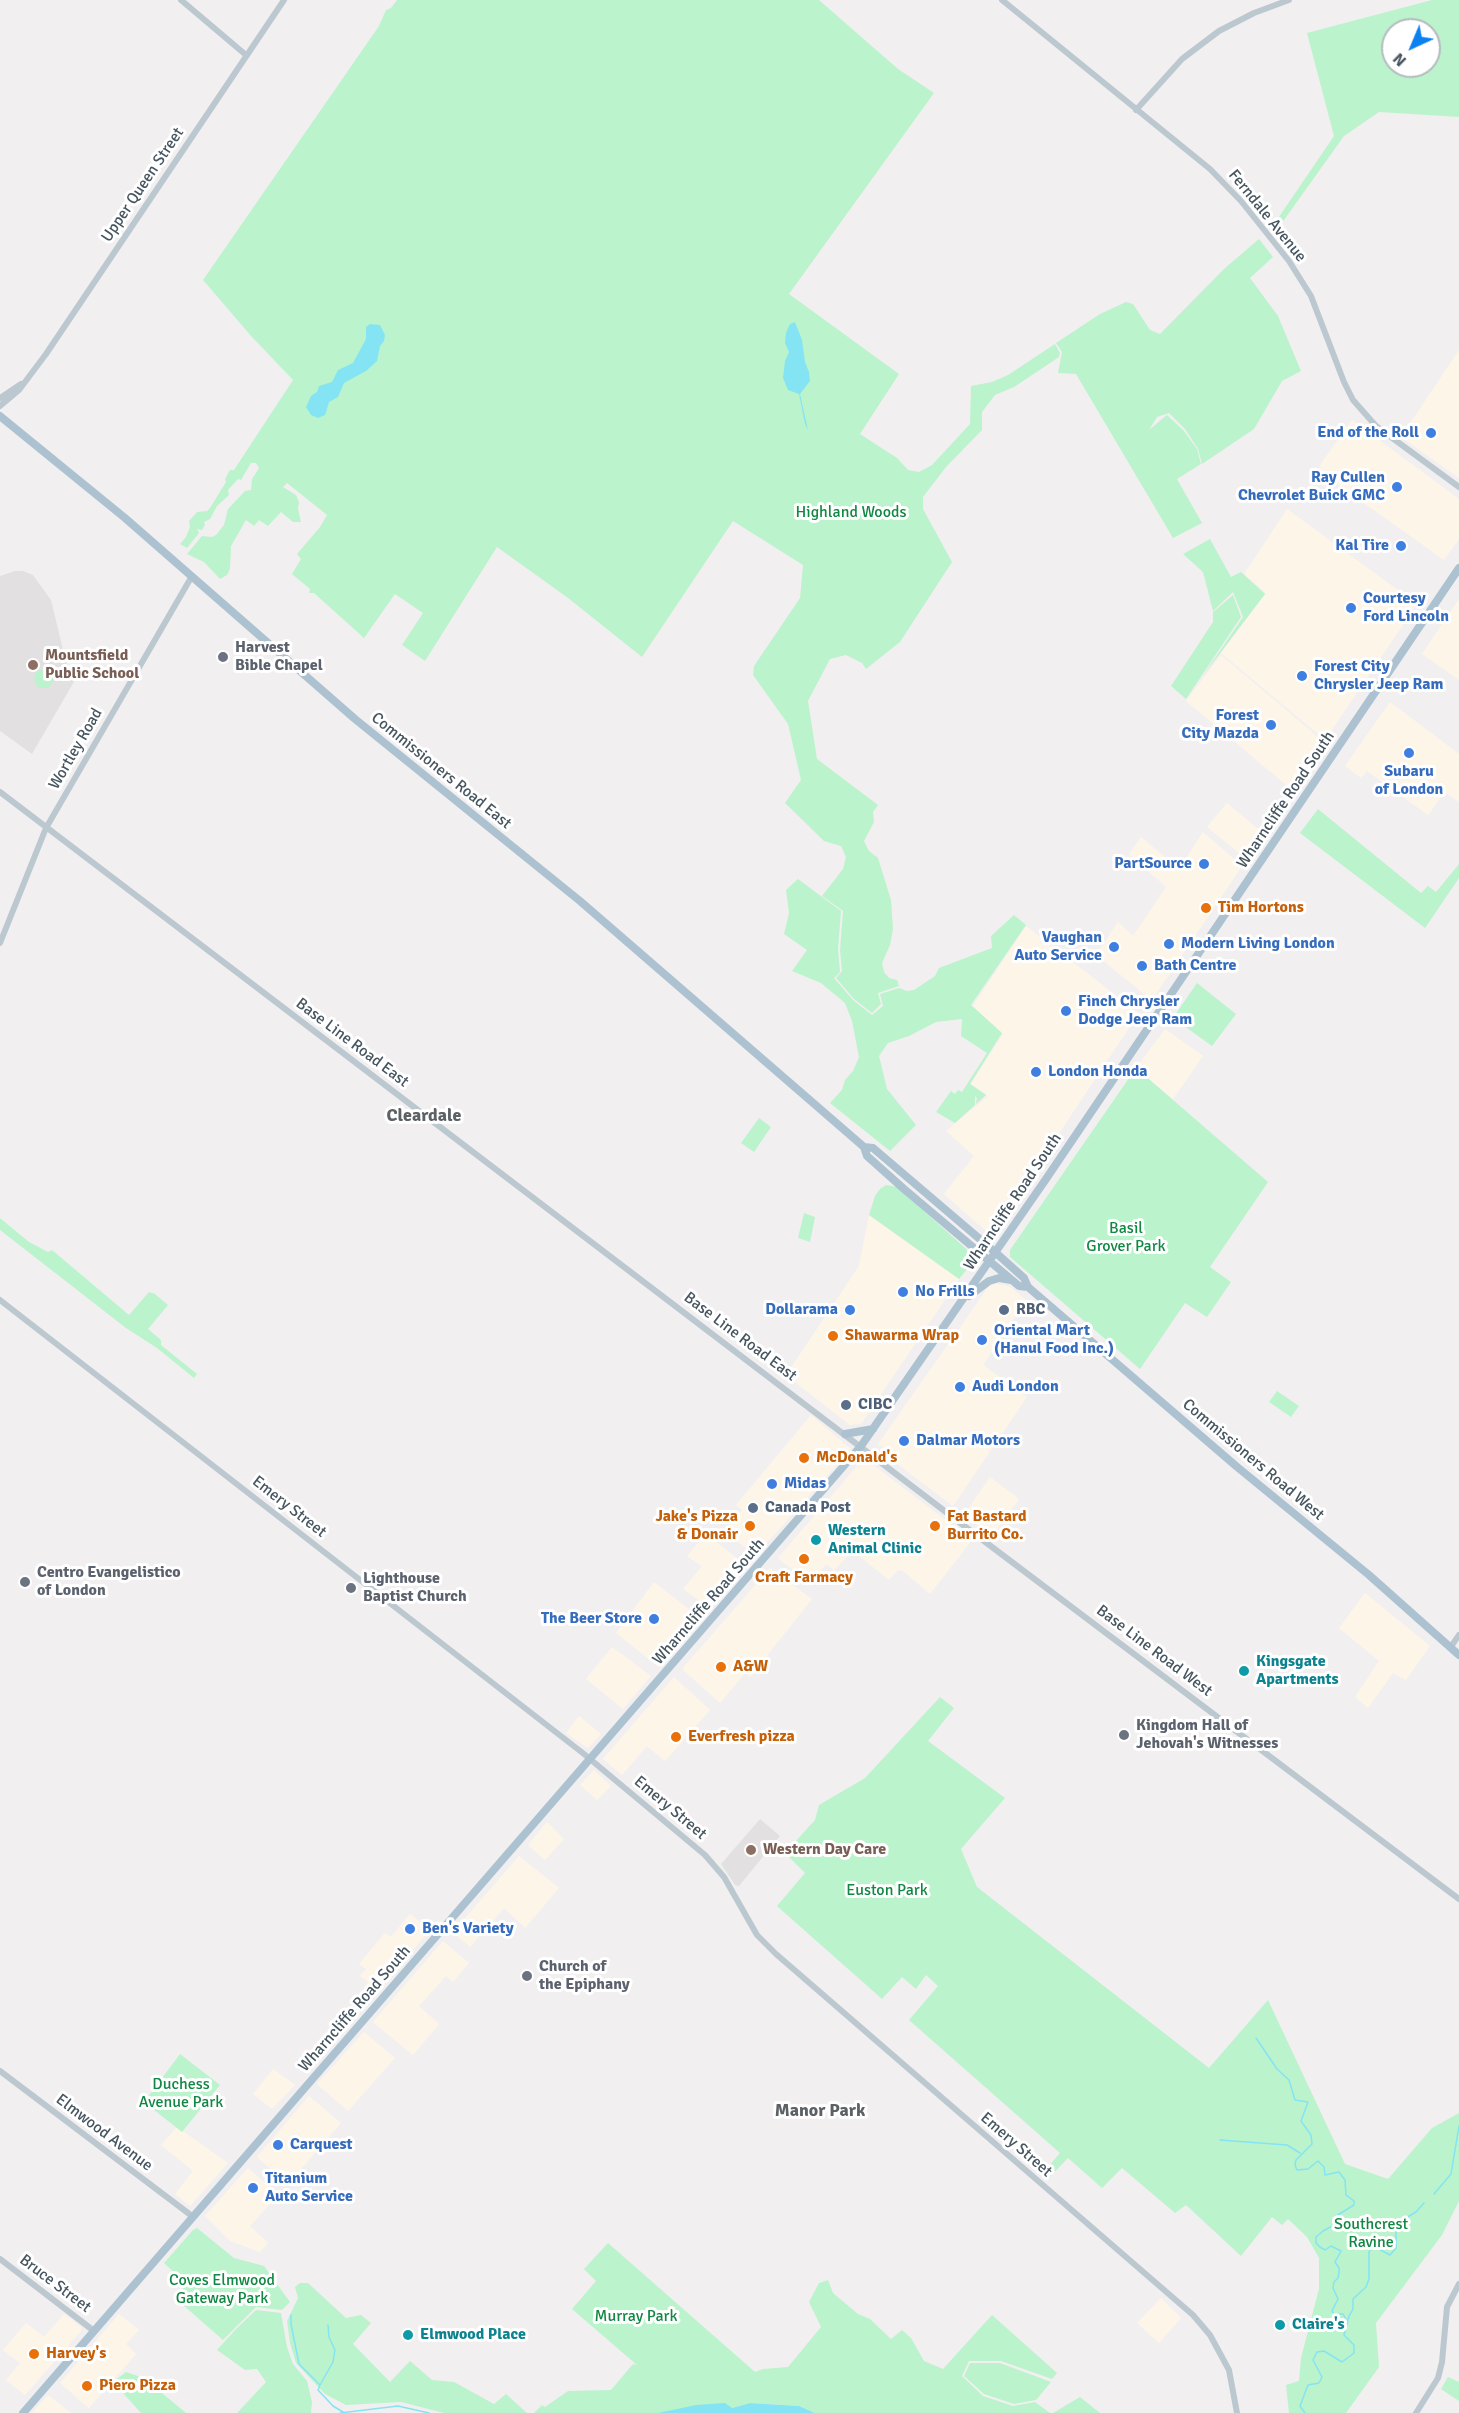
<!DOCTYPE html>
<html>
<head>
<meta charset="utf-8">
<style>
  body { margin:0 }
  #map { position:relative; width:1459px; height:2413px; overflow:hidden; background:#f2eff0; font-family:Signika,sans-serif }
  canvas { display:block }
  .north { position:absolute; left:1381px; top:18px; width:60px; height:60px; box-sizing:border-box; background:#fff; border:2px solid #b5bbbf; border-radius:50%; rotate:224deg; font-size:16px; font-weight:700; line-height:24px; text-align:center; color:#46555f }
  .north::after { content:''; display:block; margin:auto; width:21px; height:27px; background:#0b81f1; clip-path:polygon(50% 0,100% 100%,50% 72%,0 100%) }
</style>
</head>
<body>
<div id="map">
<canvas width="1459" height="2413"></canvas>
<div class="north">N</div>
</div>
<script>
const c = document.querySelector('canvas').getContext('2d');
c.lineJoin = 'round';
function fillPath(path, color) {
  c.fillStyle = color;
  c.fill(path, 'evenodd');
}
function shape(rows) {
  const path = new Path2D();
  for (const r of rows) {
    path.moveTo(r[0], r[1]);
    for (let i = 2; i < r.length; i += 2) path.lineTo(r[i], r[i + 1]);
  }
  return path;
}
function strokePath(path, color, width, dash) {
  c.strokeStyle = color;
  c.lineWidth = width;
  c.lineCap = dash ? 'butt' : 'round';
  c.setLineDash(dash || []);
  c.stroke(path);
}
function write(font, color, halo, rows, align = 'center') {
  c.font = font + ' Signika,sans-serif';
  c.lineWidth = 6;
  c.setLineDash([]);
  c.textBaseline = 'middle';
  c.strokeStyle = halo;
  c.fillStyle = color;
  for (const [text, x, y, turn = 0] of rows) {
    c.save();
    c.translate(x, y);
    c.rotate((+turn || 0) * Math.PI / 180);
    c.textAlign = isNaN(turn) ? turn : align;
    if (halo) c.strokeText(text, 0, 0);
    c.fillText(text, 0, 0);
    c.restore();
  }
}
fillPath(shape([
  [1459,350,1459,478,1401,437],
  [1352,420,1459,499,1459,539,1444,560,1322,473,1320,465],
  [1287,509,1417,604,1325,740,1221,653,1266,593,1244,574],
  [1459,599,1459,680,1422,654],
  [1221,655,1324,742,1291,789,1186,701],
  [1390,702,1459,754,1459,802,1445,792,1428,815,1367,771,1361,778,1345,766],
  [1227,803,1263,833,1249,856,1239,853,1207,827],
  [1203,832,1242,866,1154,997,1149,998,1096,955,1118,922,1133,936,1166,887,1129,854,1141,837,1179,869],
  [1026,926,1139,1013,1038,1165,1027,1176,988,1233,944,1194,974,1156,946,1131,987,1097,986,1094,971,1084,1003,1034,973,1006],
  [1165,1029,1203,1056,1173,1099,1136,1068],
  [869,1215,959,1279,861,1424,850,1425,786,1375,859,1266],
  [995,1284,1009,1286,1026,1300,983,1365,1027,1397,953,1506,880,1451,883,1447,878,1444,989,1286],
  [811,1415,851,1449,756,1555,724,1532,742,1510,736,1505],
  [869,1462,972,1540,930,1594,902,1570,897,1571,889,1580,853,1551,834,1570,826,1564,810,1584,778,1558,857,1466],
  [990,1477,1019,1499,992,1536,964,1515],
  [706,1534,747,1566,710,1608,683,1589,702,1566,687,1556],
  [770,1568,812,1599,750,1677,745,1673,720,1703,682,1669],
  [654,1582,700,1618,659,1667,616,1633],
  [1365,1593,1430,1646,1406,1680,1393,1673,1368,1708,1355,1697,1379,1661,1339,1628],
  [612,1647,651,1676,623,1709,586,1679],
  [674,1677,710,1710,665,1761,647,1746,622,1775,603,1759],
  [579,1716,601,1734,588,1748,566,1733],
  [594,1770,611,1786,597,1800,580,1785],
  [547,1822,564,1839,545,1860,528,1845],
  [519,1856,559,1888,525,1928,504,1908,470,1947,453,1932],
  [410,1914,430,1930,373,1996,364,1988,368,1982,360,1976,366,1969,359,1964,385,1933,391,1937],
  [443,1941,469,1963,453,1982,446,1976,419,2006,439,2024,413,2055,373,2022],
  [364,2032,395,2058,348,2111,317,2084],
  [273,2069,295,2085,272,2109,253,2094],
  [309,2096,341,2123,288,2184,257,2157],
  [177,2127,228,2163,190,2206,175,2194,193,2171,161,2145],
  [248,2168,278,2195,250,2226,268,2243,260,2252,230,2241,205,2216],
  [1161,2298,1181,2318,1159,2343,1137,2323],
  [64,2314,81,2327,81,2331,25,2395,6,2380,20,2363,3,2350,26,2323,44,2337],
  [119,2314,139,2330,126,2344,136,2354,89,2408,60,2383],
  [48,2395,71,2413,32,2413]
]), '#fdf6e8');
fillPath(shape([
  [15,571,23,571,33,575,51,600,66,662,75,680,32,754,0,731,0,576],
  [760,1819,780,1836,739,1886,735,1885,721,1864]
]), '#e3e0e2');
fillPath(shape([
  [397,0,819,0,898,69,934,93,789,294,899,374,860,434,897,458,908,470,919,472,932,465,970,424,971,386,992,382,1008,375,1055,344,1060,353,1059,357,1014,387,995,395,982,412,982,430,946,467,923,497,923,509,952,562,900,642,866,669,862,663,846,655,830,659,808,701,817,759,878,805,873,812,874,822,864,841,869,851,878,858,891,900,893,929,890,945,882,963,884,972,889,978,897,980,899,986,878,993,881,1004,872,1013,854,999,836,978,842,971,840,950,843,911,822,896,843,869,846,857,841,846,824,841,785,803,801,780,788,724,753,675,754,666,800,598,803,565,733,521,642,657,568,598,497,547,425,661,402,645,423,613,395,594,364,638,314,593,309,593,310,589,292,574,301,559,297,554,320,527,327,515,287,483,283,487,296,495,299,502,298,509,301,522,293,522,281,512,268,526,259,520,254,526,246,520,231,546,230,569,227,575,220,579,204,562,187,554,202,536,212,537,216,535,224,525,228,509,245,491,251,490,252,479,259,468,256,463,251,463,241,480,238,479,228,490,229,495,217,506,210,519,204,522,205,525,202,530,197,529,199,533,187,548,180,544,186,537,190,527,189,521,197,512,207,511,210,508,226,482,225,479,230,470,234,470,293,380,252,337,203,280,379,26,386,10,391,8],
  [1432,0,1459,0,1459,117,1379,112,1344,136,1274,234,1270,230,1334,136,1307,33],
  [1393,30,1429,30,1429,66,1393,66],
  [1259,239,1273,257,1250,278,1278,316,1301,371,1282,381,1254,429,1202,464,1198,449,1185,429,1169,413,1157,417,1149,430,1167,415,1184,431,1197,449,1201,464,1177,479,1202,523,1173,538,1076,374,1058,373,1062,352,1056,343,1100,314,1126,302,1133,304,1150,330,1160,334,1224,269],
  [1210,539,1231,577,1241,572,1265,594,1202,677,1243,617,1233,592,1213,611,1203,572,1183,554],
  [1233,595,1241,617,1186,699,1171,686,1213,622,1213,612],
  [57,668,60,674,54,678,49,688,38,688,34,679,36,671],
  [1318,809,1421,893,1428,886,1436,892,1459,864,1459,878,1425,928,1300,833],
  [798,879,841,911,838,949,840,972,834,978,853,1000,872,1015,883,1006,880,994,899,988,907,991,914,990,935,976,939,968,992,948,991,936,1014,915,1026,925,971,1005,1002,1033,970,1084,986,1095,976,1104,977,1098,975,1096,975,1105,955,1123,936,1112,951,1091,955,1094,958,1090,962,1092,987,1053,961,1036,962,1019,936,1022,909,1036,888,1043,879,1056,887,1089,916,1125,890,1151,830,1103,842,1090,845,1080,853,1071,859,1057,852,1021,845,1003,821,983,792,971,807,950,784,934,789,913,786,890],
  [1197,983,1236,1014,1212,1046,1173,1018],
  [1136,1068,1268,1182,1210,1267,1231,1282,1207,1317,1185,1303,1140,1369,1010,1257,1010,1250],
  [759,1118,771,1127,754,1152,741,1143],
  [886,1185,897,1187,973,1255,977,1261,978,1267,969,1267,959,1279,869,1215,875,1196,880,1189],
  [804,1213,815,1217,810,1242,798,1238],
  [0,1218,29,1242,48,1252,52,1250,129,1315,149,1292,155,1294,168,1305,148,1329,161,1340,161,1345,197,1374,194,1378,157,1348,126,1328,0,1230],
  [1277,1391,1299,1406,1291,1417,1269,1402],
  [940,1697,954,1708,928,1741,1005,1798,961,1849,977,1887,1209,2068,1268,2000,1345,2164,1388,2179,1432,2128,1459,2113,1459,2201,1442,2235,1376,2323,1379,2367,1346,2413,1289,2413,1286,2385,1299,2381,1301,2358,1319,2289,1319,2258,1307,2237,1288,2219,1282,2225,1272,2217,1241,2256,1186,2205,1175,2213,1122,2168,1102,2188,1068,2158,1048,2179,1042,2174,1060,2153,909,2020,938,1986,926,1975,916,1989,902,1977,882,1999,777,1906,805,1873,785,1853,815,1820,819,1805,865,1778],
  [180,2054,220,2085,182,2132,144,2102],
  [197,2228,234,2258,264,2266,290,2302,282,2310,256,2307,223,2340,175,2298,187,2284,164,2263,193,2230],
  [608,2243,755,2372,763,2369,788,2367,821,2327,809,2302,819,2283,828,2280,833,2293,858,2314,870,2319,891,2339,902,2330,911,2338,924,2361,943,2369,992,2315,1057,2373,1052,2379,1001,2361,969,2361,962,2376,983,2396,1013,2406,1035,2402,1050,2413,815,2413,799,2406,750,2403,732,2408,659,2413,534,2413,542,2405,545,2407,568,2391,611,2390,633,2364,637,2365,572,2309,596,2281,584,2269],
  [300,2283,308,2283,346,2318,361,2315,371,2323,353,2344,390,2382,410,2361,432,2380,454,2382,494,2404,506,2394,527,2413,444,2413,401,2402,346,2405,325,2394,296,2363,290,2343,287,2321,298,2298,295,2287],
  [256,2310,281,2313,287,2347,293,2364,307,2381,312,2402,311,2413,237,2413,266,2382,257,2369,245,2370,217,2350,236,2329],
  [970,2363,1000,2363,1051,2382,1036,2400,1014,2404,984,2394,964,2376],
  [126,2372,144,2378,186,2413,141,2413,113,2382],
  [1448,2377,1459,2382,1459,2401,1441,2389],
  [1080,2397,1100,2413,1053,2413]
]), '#bbf3cc');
fillPath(shape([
  [795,322,802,340,805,362,809,372,810,381,800,394,808,430,805,424,799,394,788,390,783,378,785,361,789,352,785,343,786,333,790,324],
  [370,324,380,325,385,335,384,341,380,346,377,361,366,371,344,383,338,397,329,402,325,415,318,418,311,415,306,407,311,396,317,392,319,386,332,382,338,370,353,363,366,339,366,327],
  [725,2403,732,2408,750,2403,799,2406,815,2413,658,2413,696,2405]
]), '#85e4f3');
strokePath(shape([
  [1256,2038,1277,2069,1289,2080,1295,2100,1308,2102,1301,2121,1311,2135,1312,2144,1296,2160,1295,2165,1297,2170,1308,2169,1318,2161,1324,2167,1325,2175,1339,2172,1345,2180,1346,2195,1354,2201,1354,2205,1336,2216,1338,2221,1336,2224,1323,2231,1316,2237,1316,2243,1320,2247,1325,2250,1331,2246,1341,2251,1335,2262,1339,2268,1339,2273,1338,2278,1334,2282,1333,2288,1338,2299,1332,2311,1334,2314,1343,2314,1347,2321],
  [1220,2140,1287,2145,1300,2153],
  [1434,2194,1451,2174,1459,2126],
  [291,2315,291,2324,299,2364,320,2385,318,2390,333,2406,343,2412],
  [320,2385,333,2362,335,2350,329,2337,328,2325],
  [340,2413,398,2406,429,2413],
  [1305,2413,1300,2406,1308,2385,1319,2383,1322,2377,1313,2360,1317,2352,1324,2351,1342,2362,1354,2353,1354,2345,1344,2335,1349,2316,1353,2309,1353,2299,1366,2287,1369,2279,1369,2252,1373,2246,1390,2255,1396,2248,1396,2228,1401,2221,1416,2212,1424,2203]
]), '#85e4f3', 1.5);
strokePath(shape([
  [181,0,246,55],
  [1002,0,1210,169,1241,201,1289,261,1311,296,1344,382,1353,400,1376,426,1459,487],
  [1136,110,1182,59,1219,31,1254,13,1289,0],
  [0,398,21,384],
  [0,406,19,390,46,354,284,0],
  [0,792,984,1541,1459,1899],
  [0,943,46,828,192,576],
  [0,1300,584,1754,705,1855,724,1877,757,1935,776,1954,1193,2315,1210,2335,1229,2370,1237,2413],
  [1450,1648,1459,1635],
  [0,2071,192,2216],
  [0,2259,94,2331],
  [1416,2413,1438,2378,1442,2362,1447,2307,1459,2284]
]), '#bcc8d0', 6);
strokePath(shape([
  [0,416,125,518,355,719,580,901,864,1147,873,1148,995,1252,1024,1278,1028,1287,1236,1466,1369,1575,1459,1655],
  [864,1147,867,1156,904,1189,1019,1286,1028,1287],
  [969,1296,989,1281,999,1278,1011,1280],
  [845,1434,873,1429],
  [23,2413,861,1446,1046,1179,1459,568]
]), '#adc2d0', 8);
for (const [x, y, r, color] of [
  [1431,433,6,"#3f7fe0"],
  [1397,487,6,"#3f7fe0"],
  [1401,546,6,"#3f7fe0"],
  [1351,608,6,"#3f7fe0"],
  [223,657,6,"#6b7280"],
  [33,665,6,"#8d6e63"],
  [1302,676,6,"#3f7fe0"],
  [1271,725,6,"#3f7fe0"],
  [1409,753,6,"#3f7fe0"],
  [1204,864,6,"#3f7fe0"],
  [1206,908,6,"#e8710a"],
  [1169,944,6,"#3f7fe0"],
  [1114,947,6,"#3f7fe0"],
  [1142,966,6,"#3f7fe0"],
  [1066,1011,6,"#3f7fe0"],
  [1036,1072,6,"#3f7fe0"],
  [903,1292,6,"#3f7fe0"],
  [850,1310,6,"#3f7fe0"],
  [1004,1310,6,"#5c6f8a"],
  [833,1336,6,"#e8710a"],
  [982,1340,6,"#3f7fe0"],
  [960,1387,6,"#3f7fe0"],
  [846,1405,6,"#5c6f8a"],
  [904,1441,6,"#3f7fe0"],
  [804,1458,6,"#e8710a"],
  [772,1484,6,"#3f7fe0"],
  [753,1508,6,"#5c6f8a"],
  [750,1526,6,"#e8710a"],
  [935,1526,6,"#e8710a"],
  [816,1540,6,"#0f9aa8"],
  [804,1559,6,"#e8710a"],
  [25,1582,6,"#6b7280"],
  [351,1588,6,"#6b7280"],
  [654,1619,6,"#3f7fe0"],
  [721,1667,6,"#e8710a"],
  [1244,1671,6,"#0f9aa8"],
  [1124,1735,6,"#6b7280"],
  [676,1737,6,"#e8710a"],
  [751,1850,6,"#8d6e63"],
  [410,1929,6,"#3f7fe0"],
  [527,1976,6,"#6b7280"],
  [278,2145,6,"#3f7fe0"],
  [253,2188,6,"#3f7fe0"],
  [1280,2325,6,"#0f9aa8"],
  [408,2335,6,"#0f9aa8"],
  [34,2354,6,"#e8710a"],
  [87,2386,6,"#e8710a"]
]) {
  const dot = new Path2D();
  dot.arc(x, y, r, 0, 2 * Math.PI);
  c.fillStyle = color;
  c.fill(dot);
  strokePath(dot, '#fff', 2);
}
write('16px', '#46555f', '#fff', [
  ["Upper Queen Street",143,185,-56],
  ["Ferndale Avenue",1267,216,51],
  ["Wortley Road",76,749,-60],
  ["Commissioners Road East",441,771,39],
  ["Wharncliffe Road South",1286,800,-56],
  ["Base Line Road East",352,1043,37],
  ["Wharncliffe Road South",1013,1202,-56],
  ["Base Line Road East",740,1337,37],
  ["Commissioners Road West",1253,1460,40],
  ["Emery Street",289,1507,38],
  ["Wharncliffe Road South",709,1602,-49],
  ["Base Line Road West",1154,1651,37],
  ["Emery Street",670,1808,40],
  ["Wharncliffe Road South",355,2009,-49],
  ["Elmwood Avenue",104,2133,37],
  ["Emery Street",1016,2145,41],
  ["Bruce Street",55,2284,37]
]);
write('bold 16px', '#366cbe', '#fff', [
  ["End of the Roll",1419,433,"right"],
  ["Ray Cullen",1385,478,"right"],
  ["Chevrolet Buick GMC",1385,496,"right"],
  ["Kal Tire",1389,546,"right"],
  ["Courtesy",1363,599],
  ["Ford Lincoln",1363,617],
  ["Forest City",1314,667],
  ["Chrysler Jeep Ram",1314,685],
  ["Forest",1259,716,"right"],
  ["City Mazda",1259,734,"right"],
  ["Subaru",1409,772,"center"],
  ["of London",1409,790,"center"],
  ["PartSource",1192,864,"right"],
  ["Vaughan",1102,938,"right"],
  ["Auto Service",1102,956,"right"],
  ["Modern Living London",1181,944],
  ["Bath Centre",1154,966],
  ["Finch Chrysler",1078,1002],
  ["Dodge Jeep Ram",1078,1020],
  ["London Honda",1048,1072],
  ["No Frills",915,1292],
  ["Dollarama",838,1310,"right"],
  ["Oriental Mart",994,1331],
  ["(Hanul Food Inc.)",994,1349],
  ["Audi London",972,1387],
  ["Dalmar Motors",916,1441],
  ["Midas",784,1484],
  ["The Beer Store",642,1619,"right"],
  ["Ben's Variety",422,1929],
  ["Carquest",290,2145],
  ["Titanium",265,2179],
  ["Auto Service",265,2197]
], 'left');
write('16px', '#108742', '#fff', [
  ["Highland Woods",851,513],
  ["Basil",1126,1229],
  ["Grover Park",1126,1247],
  ["Euston Park",887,1891],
  ["Duchess",181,2085],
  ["Avenue Park",181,2103],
  ["Southcrest",1371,2225],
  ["Ravine",1371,2243],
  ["Coves Elmwood",222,2281],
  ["Gateway Park",222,2299],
  ["Murray Park",636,2317]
]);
write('bold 16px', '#5b616d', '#fff', [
  ["Harvest",235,648],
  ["Bible Chapel",235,666],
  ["Centro Evangelistico",37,1573],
  ["of London",37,1591],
  ["Lighthouse",363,1579],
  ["Baptist Church",363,1597],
  ["Kingdom Hall of",1136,1726],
  ["Jehovah's Witnesses",1136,1744],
  ["Church of",539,1967],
  ["the Epiphany",539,1985]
], 'left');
write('bold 16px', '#785e54', '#fff', [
  ["Mountsfield",45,656],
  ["Public School",45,674],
  ["Western Day Care",763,1850]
], 'left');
write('bold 16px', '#c56008', '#fff', [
  ["Tim Hortons",1218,908],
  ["Shawarma Wrap",845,1336],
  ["McDonald's",816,1458],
  ["Jake's Pizza",738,1517,"right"],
  ["& Donair",738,1535,"right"],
  ["Fat Bastard",947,1517],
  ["Burrito Co.",947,1535],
  ["Craft Farmacy",804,1578,"center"],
  ["A&W",733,1667],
  ["Everfresh pizza",688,1737],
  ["Harvey's",46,2354],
  ["Piero Pizza",99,2386]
], 'left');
write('bold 16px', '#4e5e75', '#fff', [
  ["RBC",1016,1310],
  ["CIBC",858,1405],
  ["Canada Post",765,1508]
], 'left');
write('bold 16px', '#0d838f', '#fff', [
  ["Western",828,1531],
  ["Animal Clinic",828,1549],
  ["Kingsgate",1256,1662],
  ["Apartments",1256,1680],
  ["Claire's",1292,2325],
  ["Elmwood Place",420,2335]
], 'left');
write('bold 18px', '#5b6165', '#fff', [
  ["Cleardale",424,1116],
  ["Manor Park",820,2111]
]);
</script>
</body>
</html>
